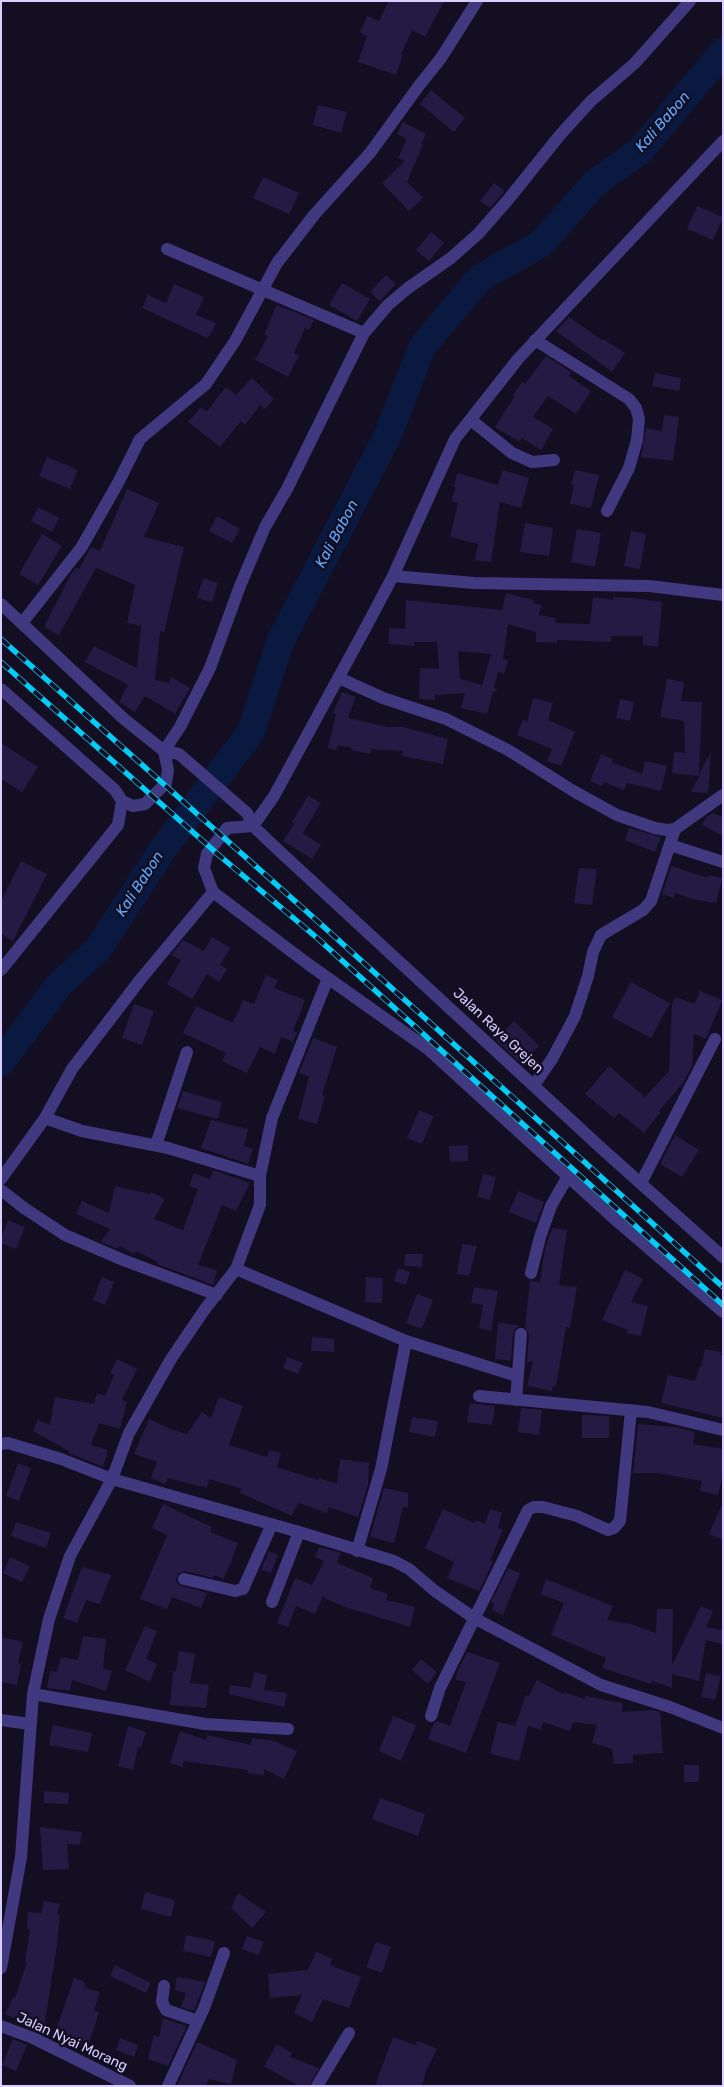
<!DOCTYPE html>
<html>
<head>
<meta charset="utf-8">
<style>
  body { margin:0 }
  #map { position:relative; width:724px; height:2087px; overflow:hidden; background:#130e22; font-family:Rubik,sans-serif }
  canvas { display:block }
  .frame { position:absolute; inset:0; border:2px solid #d8cffe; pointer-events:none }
</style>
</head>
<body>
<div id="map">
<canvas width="724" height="2087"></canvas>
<div class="frame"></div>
</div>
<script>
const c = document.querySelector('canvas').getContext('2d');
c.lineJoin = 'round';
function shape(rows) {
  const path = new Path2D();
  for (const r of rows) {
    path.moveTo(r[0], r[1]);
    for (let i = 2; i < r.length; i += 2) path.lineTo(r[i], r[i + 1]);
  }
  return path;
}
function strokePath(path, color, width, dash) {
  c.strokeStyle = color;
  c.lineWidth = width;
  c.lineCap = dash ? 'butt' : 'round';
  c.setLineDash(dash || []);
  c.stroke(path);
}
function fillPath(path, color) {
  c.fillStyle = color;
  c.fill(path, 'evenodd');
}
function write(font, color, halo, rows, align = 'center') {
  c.font = font + ' Rubik,sans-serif';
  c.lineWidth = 5;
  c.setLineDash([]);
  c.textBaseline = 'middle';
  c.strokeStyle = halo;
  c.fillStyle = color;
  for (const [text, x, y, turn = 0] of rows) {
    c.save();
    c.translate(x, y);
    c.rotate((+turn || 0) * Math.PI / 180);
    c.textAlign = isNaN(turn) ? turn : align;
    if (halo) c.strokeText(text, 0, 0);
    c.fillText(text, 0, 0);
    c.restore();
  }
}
strokePath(shape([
  [1,1062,59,985,98,949,163,849,251,732,280,642,388,435,422,347,480,278,542,243,595,183,640,151,723,52]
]), '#0a193f', 28);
fillPath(shape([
  [389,1,444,1,425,37,412,30,401,54,403,54,396,75,358,62,367,36,360,33,367,16,379,21],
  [431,90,465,118,454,132,420,104],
  [318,105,347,112,341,133,313,125],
  [403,122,426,134,420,146,424,142,407,182,423,198,409,211,382,183,405,161,398,158,407,139,397,134],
  [263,177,299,193,289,214,253,198],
  [494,183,505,191,490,208,480,201],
  [697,206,723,217,713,240,687,229],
  [431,232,444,243,429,261,416,250],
  [386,275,396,284,380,301,370,292],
  [342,283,370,299,357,321,329,305],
  [174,284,204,297,196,315,216,323,210,336,209,335,207,338,142,308,148,295,166,303],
  [277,305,314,320,309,330,305,328,294,353,299,355,288,377,252,358,256,358,268,336,264,334],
  [569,317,602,340,603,339,625,353,612,372,556,331],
  [546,356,571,372,569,376,591,391,576,414,548,396,533,417,553,429,541,450,522,438,519,442,495,427,515,396,513,395,522,382,525,384],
  [655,373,681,378,679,391,652,386],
  [252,378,274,399,265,409,260,405,245,425,241,421,220,447,188,422,201,407,207,411,226,387,236,395],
  [664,415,679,417,673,461,641,457,646,428,662,431],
  [47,457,78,470,70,489,39,476],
  [503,470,529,478,521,508,500,502,491,562,475,560,478,544,450,537,458,503,451,501,456,487,454,487,457,473,498,485],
  [575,470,599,475,591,508,570,504,574,485,571,485],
  [127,489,159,503,144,537,184,547,164,632,160,631,155,680,169,683,171,677,190,688,175,714,145,696,135,712,119,702,128,685,85,662,94,646,137,668,141,626,127,623,135,585,96,568,59,635,44,627,71,574,76,568,79,569,91,547,100,551],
  [38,507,59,518,52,532,31,521],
  [217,516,240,529,232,543,209,531],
  [525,523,553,528,549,556,520,552],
  [577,529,601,533,595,567,571,562],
  [631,531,646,534,640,569,624,566],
  [42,534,62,546,38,585,19,574],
  [203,578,218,583,212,602,197,598],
  [506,593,534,600,533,603,541,605,539,615,556,618,555,622,558,623,590,624,593,597,613,600,613,597,633,598,662,602,658,647,643,645,643,636,611,636,611,642,557,640,557,643,536,642,536,632,508,624,503,659,508,660,504,674,498,672,494,688,497,689,496,691,493,692,487,714,461,708,465,693,435,695,435,700,419,699,420,668,439,669,437,642,414,642,414,646,388,644,389,628,405,629,406,600,502,610],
  [458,651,491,654,482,685,460,679],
  [667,679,684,682,681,701,702,702,699,774,711,752,708,793,691,792,699,776,672,773,674,752,685,753,684,721,660,717],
  [342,692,356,697,348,718,388,727,403,727,448,739,443,764,402,756,403,751,371,749,370,754,351,750,352,748,338,745,336,750,328,748,336,714,333,713],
  [533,698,553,703,548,720,575,732,561,766,547,761,552,749,517,735,523,720,527,722],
  [620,699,634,702,630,721,616,718],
  [1,743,38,767,22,792,1,779],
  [601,754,613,759,612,762,642,774,645,761,667,766,661,791,627,783,624,790,604,782,602,786,590,781],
  [308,796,321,803,303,833,321,845,312,859,283,841,295,823,292,822],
  [712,813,723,817,723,836,702,825,706,817],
  [629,828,661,837,655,852,625,840],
  [21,861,47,874,13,941,1,934,1,901],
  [671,866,708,878,708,875,722,878,716,903,692,899,675,893,674,898,662,894],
  [579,868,597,869,592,905,574,903],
  [212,937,230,948,220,965,227,969,219,982,207,974,192,999,167,984,181,960,171,955,183,940,204,951],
  [266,975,278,980,274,988,305,1000,293,1031,297,1033,293,1042,281,1037,275,1054,260,1047,247,1073,222,1061,226,1053,183,1033,196,1006,233,1023,243,1000,254,1004],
  [631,982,670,1003,651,1038,612,1017],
  [700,991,722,1000,706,1039,694,1034,692,1066,683,1083,659,1111,661,1112,644,1133,619,1113,614,1118,585,1094,609,1066,645,1097,669,1071,672,1005,675,997,695,1004],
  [134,1004,154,1011,142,1045,122,1038],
  [514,1021,539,1046,522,1064,496,1040],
  [313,1038,337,1047,322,1095,325,1096,317,1124,298,1119,309,1077,299,1073],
  [183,1091,222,1102,218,1119,177,1108],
  [419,1110,434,1116,422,1144,407,1138],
  [211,1120,248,1129,244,1146,253,1149,248,1164,201,1148],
  [675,1135,699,1150,682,1177,660,1164],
  [468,1145,468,1161,450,1162,449,1146],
  [213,1170,250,1183,236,1211,222,1205,198,1265,217,1270,213,1285,157,1264,158,1262,136,1251,134,1254,120,1246,118,1249,101,1242,110,1229,76,1214,82,1201,109,1213,115,1186,150,1194,151,1192,165,1199,154,1219,183,1230,198,1189,189,1186,194,1173,210,1179],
  [483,1174,496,1177,490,1200,477,1197],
  [518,1191,544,1202,536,1223,509,1212],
  [8,1220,25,1227,16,1249,1,1243,1,1237],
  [552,1228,567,1230,559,1285,577,1287,570,1328,566,1327,556,1386,553,1386,552,1391,527,1386,533,1361,527,1362,529,1334,525,1327,530,1281,540,1282,545,1249],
  [462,1244,477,1246,469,1276,457,1274],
  [405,1254,423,1254,422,1267,404,1266],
  [398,1268,410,1272,406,1285,394,1281],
  [625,1270,643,1279,631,1302,648,1306,641,1336,627,1333,628,1330,602,1320],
  [102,1277,114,1282,105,1305,93,1300],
  [366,1277,383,1278,382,1303,365,1302],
  [474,1287,498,1291,491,1331,479,1328,483,1305,471,1303],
  [417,1294,433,1300,422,1329,406,1323],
  [498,1322,520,1326,515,1329,513,1333,511,1361,495,1359],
  [312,1337,334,1339,334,1352,311,1351],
  [705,1349,721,1352,720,1355,723,1355,723,1418,661,1403,668,1375,695,1381,700,1366,701,1367],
  [287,1357,303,1363,298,1374,283,1368],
  [117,1359,137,1369,122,1400,127,1402,120,1429,99,1423,91,1445,108,1450,103,1467,69,1453,70,1452,33,1431,38,1420,50,1425,55,1397,94,1404,97,1393,105,1396,114,1375,110,1373],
  [219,1397,243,1406,229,1445,267,1457,269,1450,281,1453,277,1467,318,1480,319,1478,337,1484,340,1459,369,1463,368,1485,358,1517,329,1507,327,1513,298,1503,292,1516,240,1493,242,1489,209,1479,207,1488,168,1478,165,1484,151,1478,157,1462,134,1454,149,1419,171,1429,187,1434,202,1412,211,1418],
  [470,1403,495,1406,492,1425,467,1422],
  [521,1408,542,1410,539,1435,518,1432],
  [582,1415,609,1416,609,1438,582,1438],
  [412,1417,438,1421,435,1437,409,1432],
  [638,1424,676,1427,695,1432,693,1444,723,1449,723,1473,718,1495,700,1491,702,1481,657,1473,633,1473],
  [18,1463,31,1468,19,1501,6,1496],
  [384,1488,408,1493,408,1507,403,1507,394,1543,370,1537],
  [723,1502,723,1540,709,1534],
  [163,1504,212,1527,210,1532,238,1543,224,1579,214,1575,213,1578,185,1571,178,1574,176,1581,179,1585,207,1593,201,1608,172,1597,167,1609,140,1599,167,1535,152,1528],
  [443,1509,475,1523,476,1520,485,1524,490,1509,502,1513,498,1528,503,1530,490,1560,493,1562,479,1591,447,1578,454,1562,425,1548],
  [16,1522,51,1533,46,1548,11,1536],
  [319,1547,341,1553,337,1563,373,1578,370,1588,388,1594,386,1600,415,1607,410,1627,342,1606,323,1597,315,1614,296,1606,288,1627,277,1623,295,1578,312,1585,324,1561,315,1557],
  [269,1551,278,1555,271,1573,261,1570],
  [10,1557,30,1566,22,1582,3,1573],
  [82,1567,111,1575,100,1604,86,1600,77,1623,63,1618],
  [508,1568,520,1573,503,1615,492,1610,494,1604,491,1602],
  [546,1579,613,1606,607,1620,631,1624,656,1633,657,1609,673,1609,672,1665,701,1606,713,1611,706,1627,723,1630,723,1644,706,1640,699,1681,672,1674,672,1688,652,1681,651,1684,602,1668,606,1658,551,1635,564,1603,541,1594],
  [145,1626,157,1631,146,1659,157,1664,150,1682,125,1670],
  [83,1636,106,1639,103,1668,112,1671,106,1691,72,1680,70,1691,47,1688,50,1671,57,1672,61,1657,78,1660],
  [1,1637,23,1642,18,1663,21,1664,17,1685,1,1682],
  [179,1651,195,1654,190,1683,209,1685,206,1708,170,1705,173,1671,176,1672],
  [467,1652,500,1663,466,1753,428,1739,434,1723,437,1721,450,1726,466,1682,456,1680,457,1672],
  [421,1659,437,1672,428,1684,412,1670],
  [254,1672,267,1675,264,1690,287,1693,284,1707,229,1694,230,1685,251,1688],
  [706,1673,721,1676,715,1700,701,1697],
  [537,1680,563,1694,564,1692,585,1699,585,1696,623,1703,622,1712,654,1710,660,1712,663,1753,633,1755,633,1763,614,1764,612,1749,592,1743,597,1725,573,1722,570,1731,543,1722,541,1730,528,1726,519,1761,490,1754,498,1722,515,1726,526,1695,529,1696],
  [393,1716,416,1725,401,1761,379,1751],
  [53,1725,92,1733,88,1752,49,1745],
  [128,1726,146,1732,141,1748,138,1747,133,1770,118,1766],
  [180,1731,206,1740,207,1735,251,1745,252,1738,274,1741,297,1751,284,1779,264,1769,264,1775,247,1773,248,1770,184,1761,182,1767,170,1763],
  [684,1765,699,1765,699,1782,684,1782],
  [44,1791,69,1793,68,1804,44,1803],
  [380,1798,425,1814,418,1836,372,1819],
  [40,1827,82,1832,80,1845,67,1844,69,1869,43,1870],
  [145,1892,175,1900,171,1917,141,1909],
  [238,1893,266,1912,252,1928,231,1908],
  [44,1901,60,1904,57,1914,60,1914,57,1945,44,2028,36,2025,34,2030,20,2024,21,2021,5,2014,13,1997,15,1998,27,1962,25,1962,30,1929,27,1929,28,1912,41,1913],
  [186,1935,215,1941,211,1957,183,1951],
  [247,1936,264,1942,258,1955,242,1949],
  [376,1942,391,1947,382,1973,366,1967],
  [316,1952,332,1959,330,1965,361,1977,349,2008,323,1999,312,2022,294,2013,302,1995,270,1998,268,1974,308,1970],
  [115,1965,151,1983,146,1993,110,1976],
  [177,1977,205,1982,194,2011,181,2007,186,1993,175,1990],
  [74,1978,85,1982,84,1987,100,1992,94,2010,99,2012,87,2050,67,2044,68,2038,55,2033],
  [163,2018,187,2026,168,2066,148,2059,154,2035,159,2037],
  [393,2037,415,2045,418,2041,437,2049,426,2071,422,2086,375,2086],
  [120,2038,138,2045,134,2057,116,2050],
  [13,2039,27,2045,16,2071,2,2065],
  [197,2042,237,2060,231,2084,209,2079,206,2086,177,2086],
  [277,2044,292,2053,290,2057,319,2068,309,2086,299,2086,264,2066]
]), '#251a43');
strokePath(shape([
  [167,249,364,333],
  [535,340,629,399,636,408,639,419,637,440,629,468,607,511],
  [471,420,512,453,532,462,554,460],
  [393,576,474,583,649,586,723,595],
  [1,604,124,719,164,751,179,754,247,813,253,826,275,847,600,1147,723,1257],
  [22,623,81,548,118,483,140,439,206,384,235,341,277,263,314,215,370,153,418,87,441,58,477,1],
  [339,678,383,698,446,719,508,750,575,792,617,815,655,828,667,830,675,829,723,795],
  [1,689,115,790,122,801,133,806,145,804,166,783,168,770,164,751,180,727,210,668,240,586,265,527,287,489,364,333,388,305,408,288,451,258,478,234,507,201,560,135,591,101,635,63,690,1],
  [253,826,274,796,366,627,393,576,455,439,518,359,723,141],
  [253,826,227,828,207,854,204,868,213,892,308,964,428,1049,618,1222,723,1312],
  [670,845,723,862],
  [1,970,118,825,122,801],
  [534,1085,552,1059,575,1016,588,976,593,952,601,935,643,910,651,901,675,829],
  [45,1118,82,1131,168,1148,260,1176],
  [156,1145,187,1052],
  [1,1179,45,1118,72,1069,140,980,213,892],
  [641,1183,715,1039],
  [1,1190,24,1208,65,1235,123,1260,217,1295],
  [236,1269,406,1341,381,1469,357,1551],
  [531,1273,540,1237,551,1206,568,1176],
  [406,1341,517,1376],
  [479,1396,648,1412,723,1430],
  [516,1400,521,1334],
  [1,1444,8,1443,61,1459,112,1479,299,1532,394,1561,409,1569,435,1591,474,1618,601,1685,670,1707,723,1728],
  [184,1579,235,1591,243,1589,272,1524],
  [272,1602,299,1532],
  [33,1694,205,1724,288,1729],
  [431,1716,440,1688,528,1510,534,1507,543,1507,577,1516,608,1530,614,1528,620,1521,631,1411],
  [1,1720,30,1724],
  [1,1968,21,1857,33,1694,49,1619,70,1556,112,1479,129,1433,171,1359,205,1309,236,1269,260,1205,260,1176,272,1118,328,978],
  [164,1986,162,2002,166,2010,198,2021],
  [1,2026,33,2038,130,2086],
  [168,2086,204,2008,224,1953],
  [317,2086,349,2033]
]), '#413980', 12);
const rail = shape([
  [1,639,324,927,723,1287],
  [1,662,221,857,316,937,723,1305]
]);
strokePath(rail, '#03cdf6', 5.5);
strokePath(rail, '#130e22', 4, [11]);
write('14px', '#d8cffe', '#130e22', [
  ["Jalan Raya Grejen",498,1031,43],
  ["Jalan Nyai Morang",72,2042,25]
]);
write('italic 15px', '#5fa8fd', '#130e22', [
  ["Kali Babon",663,122,-49],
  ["Kali Babon",337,534,-62],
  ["Kali Babon",140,884,-57]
]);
</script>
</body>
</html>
